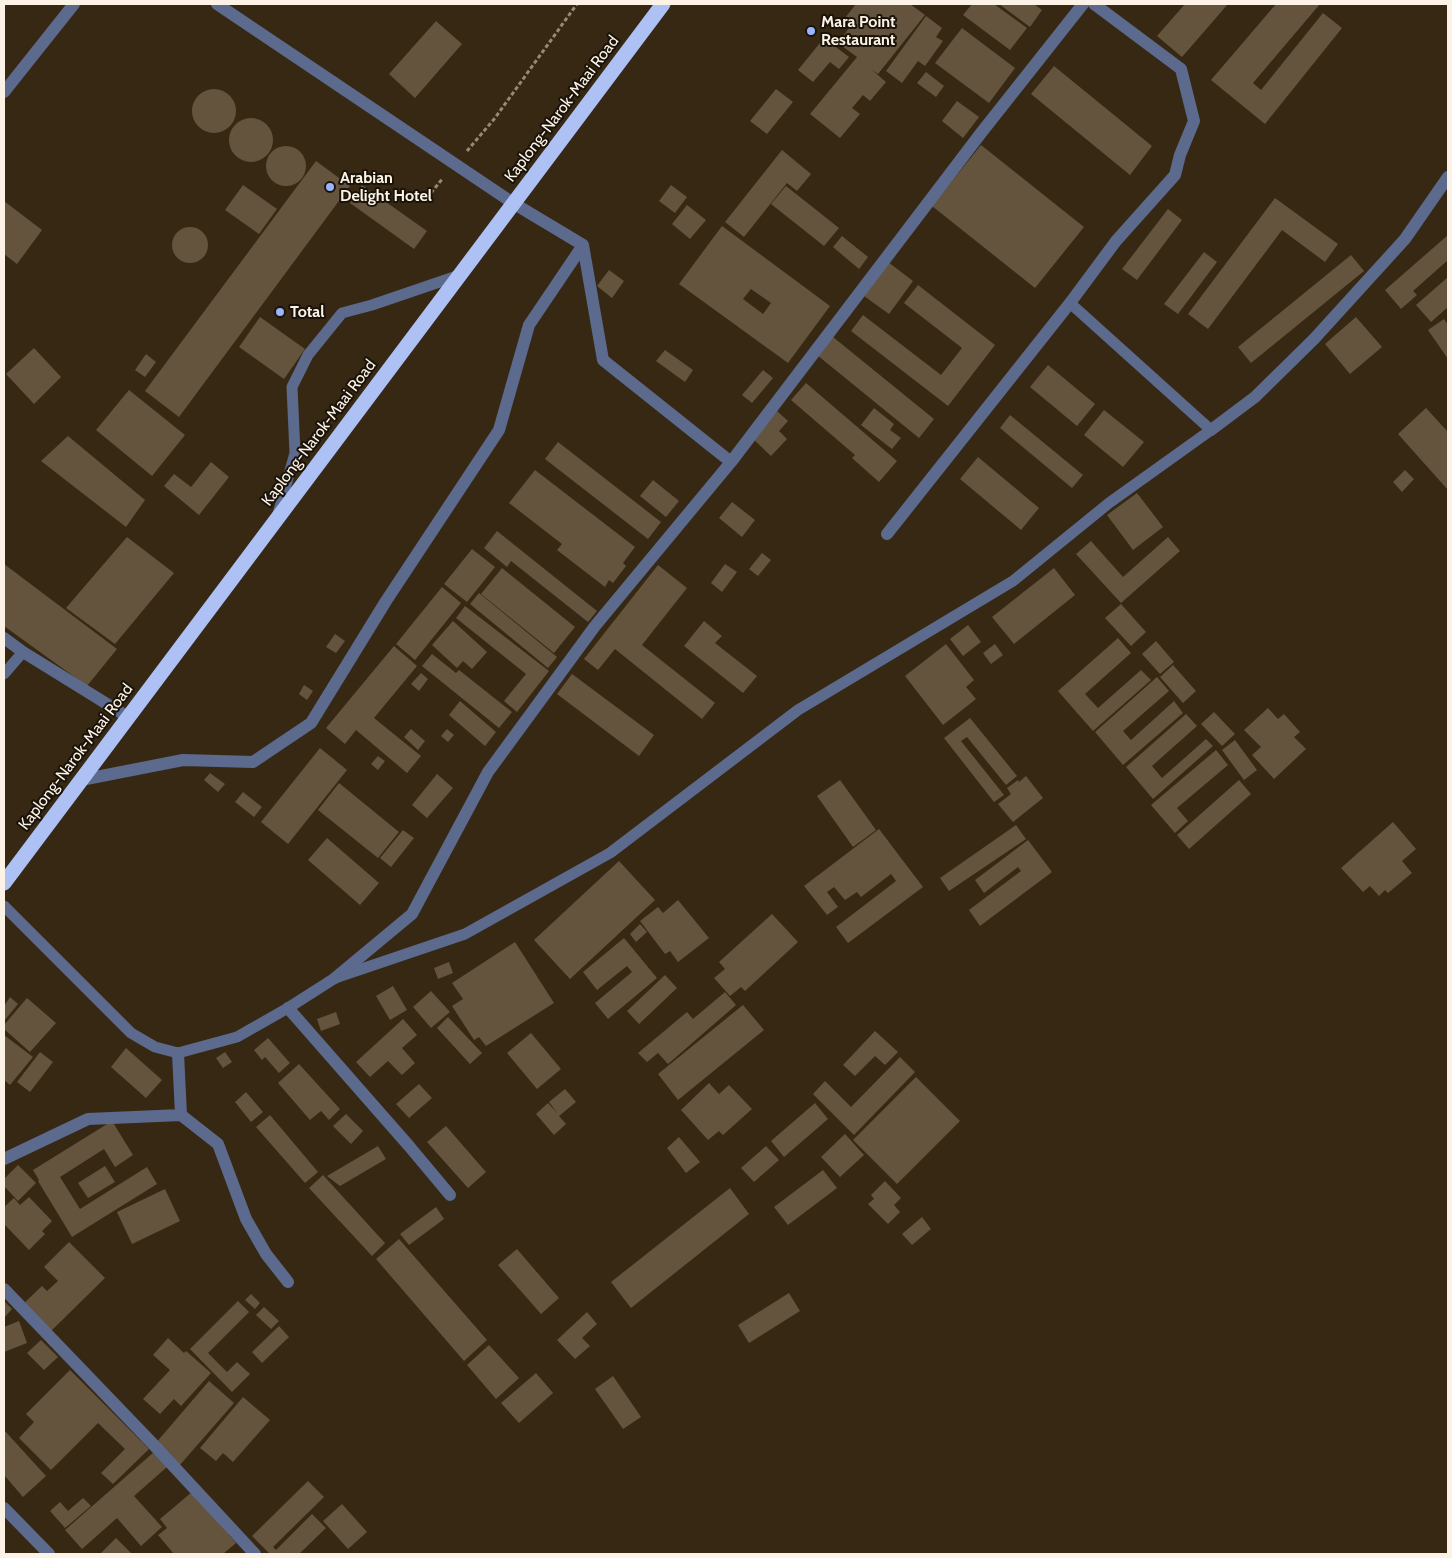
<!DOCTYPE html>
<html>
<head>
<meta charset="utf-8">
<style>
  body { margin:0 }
  #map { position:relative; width:1452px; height:1558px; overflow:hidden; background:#372814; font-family:Cabin,sans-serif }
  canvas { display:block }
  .frame { position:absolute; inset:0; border:5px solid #fcf2e5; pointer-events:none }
</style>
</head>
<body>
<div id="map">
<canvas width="1452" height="1558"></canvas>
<div class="frame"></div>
</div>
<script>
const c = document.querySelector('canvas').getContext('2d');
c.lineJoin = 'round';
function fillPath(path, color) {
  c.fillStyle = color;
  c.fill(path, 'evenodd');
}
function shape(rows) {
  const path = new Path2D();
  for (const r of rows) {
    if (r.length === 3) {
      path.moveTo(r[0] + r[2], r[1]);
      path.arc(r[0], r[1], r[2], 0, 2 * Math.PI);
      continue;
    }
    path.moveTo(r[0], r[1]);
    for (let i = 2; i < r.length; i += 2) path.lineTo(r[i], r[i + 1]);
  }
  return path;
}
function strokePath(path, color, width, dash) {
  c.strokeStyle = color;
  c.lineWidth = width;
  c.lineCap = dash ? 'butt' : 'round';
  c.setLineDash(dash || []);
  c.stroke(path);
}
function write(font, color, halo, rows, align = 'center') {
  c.font = font + ' Cabin,sans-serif';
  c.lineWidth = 4;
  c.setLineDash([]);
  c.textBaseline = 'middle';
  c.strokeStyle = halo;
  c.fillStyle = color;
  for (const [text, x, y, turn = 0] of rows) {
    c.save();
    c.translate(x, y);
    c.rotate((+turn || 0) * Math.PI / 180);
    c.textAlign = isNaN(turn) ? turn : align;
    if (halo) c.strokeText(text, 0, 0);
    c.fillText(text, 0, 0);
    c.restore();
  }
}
fillPath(shape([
  [856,4,910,4,925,15,878,74,871,69,886,82,870,101,863,95,852,108,860,114,840,138,810,114,857,57,838,43,852,24,845,18],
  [972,4,994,4,1027,28,1010,50,963,15],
  [999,4,1034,4,1042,10,1030,27],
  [1185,4,1228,4,1182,57,1157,36],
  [1276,4,1320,4,1253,83,1261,90,1323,13,1342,28,1265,124,1211,80],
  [926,16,942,28,936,37,943,41,925,66,918,61,902,83,886,71],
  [436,21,462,44,415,98,389,74],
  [962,28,1015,68,989,103,935,63],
  [824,38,849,57,839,69,830,62,813,82,798,70],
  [1054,66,1152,146,1130,175,1031,94],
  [926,72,944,86,936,97,917,83],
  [776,89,793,102,767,134,750,121],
  [214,111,22],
  [957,101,979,117,963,138,942,121],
  [251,140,22],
  [981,145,1084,227,1035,288,932,206],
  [286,166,20],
  [782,150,811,174,797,191,787,183,744,237,725,222],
  [316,161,350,186,179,417,145,391],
  [243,185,277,209,259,234,225,210],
  [362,185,427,231,414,249,350,203],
  [671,185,687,197,675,213,659,201],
  [786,186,839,228,824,246,771,204],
  [1275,198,1338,244,1325,262,1282,230,1208,329,1188,314],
  [4,201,42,230,17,264,4,254],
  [687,205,706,220,690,239,672,224],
  [1168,209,1182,220,1137,280,1122,269],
  [722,226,830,306,788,363,679,284],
  [751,289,771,303,763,314,743,299],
  [190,245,18],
  [1448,235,1448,260,1413,291,1417,295,1401,309,1385,290],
  [842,236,868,257,859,269,833,247],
  [1204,252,1217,262,1178,314,1164,304],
  [1351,255,1364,271,1251,363,1238,347],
  [888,262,913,281,889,314,864,296],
  [609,270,624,281,612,298,597,286],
  [1448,277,1448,307,1431,322,1416,305],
  [918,285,995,345,948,406,851,331,863,315,941,375,962,348,904,303],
  [260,317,305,349,284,379,239,347],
  [1356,317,1382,347,1350,374,1325,344],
  [1444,319,1448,325,1448,359,1428,330],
  [833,337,934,419,919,438,817,355],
  [34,348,61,377,34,404,6,374],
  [665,350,693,370,685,382,656,361],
  [146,354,156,362,145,377,135,370],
  [1048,365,1095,404,1077,426,1030,387],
  [763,370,773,378,752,403,742,395],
  [806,383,897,461,879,482,852,458,855,455,791,400],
  [129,390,185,435,152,476,96,430],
  [874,408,894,424,890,430,901,438,892,449,861,425],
  [1426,408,1448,432,1448,490,1398,434],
  [1104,410,1144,442,1123,467,1084,435],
  [777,411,788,421,779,431,787,439,771,456,752,438],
  [1010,415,1083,475,1072,488,1000,428],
  [68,436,145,500,126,527,41,461],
  [558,442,661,522,648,539,545,459],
  [978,457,1039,508,1021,530,960,479],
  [211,462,229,477,199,515,164,486,174,474,191,487],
  [535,470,635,547,623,563,626,566,613,583,609,580,605,587,557,550,562,544,509,503],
  [1405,470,1414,479,1402,492,1393,482],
  [653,480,679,501,666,517,640,496],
  [1137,493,1163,527,1133,550,1107,515],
  [732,502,755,520,742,537,719,518],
  [497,531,597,611,588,622,511,561,507,567,484,548],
  [127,537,174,573,115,644,66,608],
  [1168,537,1180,551,1121,603,1076,554,1091,541,1123,577],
  [472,549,495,567,467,602,444,584],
  [762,553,771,560,758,576,749,569],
  [4,564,117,649,87,686,4,626],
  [725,564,737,572,722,592,711,583],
  [658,565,687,588,642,645,715,703,702,719,615,649,598,670,584,659],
  [502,568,575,627,554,653,481,594],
  [1054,568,1075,595,1014,644,992,617],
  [442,587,461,603,415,660,396,644],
  [479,593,557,657,548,668,470,604],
  [1121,604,1146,632,1131,646,1105,618],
  [465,606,549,671,517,712,504,701,526,674,456,618],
  [453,621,487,652,472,669,463,661,457,668,432,645],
  [704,621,722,636,715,643,757,676,743,693,684,646],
  [968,625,981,642,963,656,950,639],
  [335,634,345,641,336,653,326,647],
  [1118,638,1131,653,1085,694,1098,708,1141,670,1151,680,1093,731,1058,691],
  [1156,641,1174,662,1160,674,1142,654],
  [946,644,974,680,966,687,976,699,943,725,905,676],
  [995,644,1003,655,991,664,983,653],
  [394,646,417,666,374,718,421,756,407,773,356,730,345,744,326,728],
  [432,654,456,673,459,670,512,712,499,728,422,666],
  [1173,665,1196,691,1183,703,1160,677],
  [421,673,428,679,419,691,411,684],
  [572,674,654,735,639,756,557,694],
  [1157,677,1169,691,1123,731,1131,740,1174,701,1183,713,1123,765,1095,732],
  [304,685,313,691,307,700,299,694],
  [460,701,496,732,485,746,449,715],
  [1268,708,1278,719,1284,714,1300,732,1294,737,1306,749,1274,779,1252,755,1261,747,1244,730],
  [1214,712,1235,734,1222,746,1201,724],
  [1186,714,1197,726,1152,766,1162,778,1206,739,1213,746,1153,799,1126,767],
  [970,718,1017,776,1006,785,967,737,961,741,1004,795,994,802,944,738],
  [411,729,425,741,418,750,404,737],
  [447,729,454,735,448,742,441,736],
  [1235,740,1257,770,1244,780,1222,750],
  [320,748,347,770,288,844,261,822],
  [1216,750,1228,765,1177,808,1188,821,1175,833,1151,805],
  [378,756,385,761,378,770,371,764],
  [210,773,225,784,218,792,204,780],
  [437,774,453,788,427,818,412,805],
  [1026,776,1043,798,1013,822,998,804,1011,794,1007,788,1018,780,1019,782],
  [840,780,876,830,853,847,817,796],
  [1239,780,1251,794,1189,849,1177,835],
  [339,783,399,832,378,858,318,810],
  [243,792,262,807,254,817,235,802],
  [1393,822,1416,849,1402,861,1412,873,1388,893,1385,890,1379,896,1370,886,1363,892,1341,868],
  [1016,825,1026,839,949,891,940,878],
  [879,829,923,887,848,943,836,927,896,881,891,874,861,897,857,892,845,900,834,887,827,892,838,907,827,915,804,886],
  [403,830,414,838,391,867,380,858],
  [327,838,379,883,360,905,308,860],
  [1028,840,1052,872,980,926,969,910,1021,871,1018,867,984,893,975,880],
  [619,861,655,900,570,979,534,940],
  [678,900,709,938,678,962,670,951,665,954,640,921,658,907,663,913],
  [772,914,798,942,745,991,741,987,730,996,714,978,725,969,719,962],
  [640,924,647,932,636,942,630,934],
  [624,938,657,978,608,1019,595,1003,632,972,627,966,597,990,583,972],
  [515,942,554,1003,486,1046,479,1037,474,1040,452,1006,463,999,452,983],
  [449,962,453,973,438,979,434,968],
  [665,975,677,988,639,1024,627,1011],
  [393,986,407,1010,390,1020,376,996],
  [431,991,450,1012,431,1028,413,1007],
  [725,992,736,1005,668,1064,658,1053,647,1062,638,1053,687,1012,693,1019],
  [10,997,18,1004,4,1021,4,1006],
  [27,998,56,1023,30,1052,4,1029,4,1025],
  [743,1005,764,1030,678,1100,658,1074],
  [336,1012,340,1024,321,1031,317,1019],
  [448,1017,482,1053,470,1064,437,1028],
  [403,1019,417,1035,402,1048,415,1063,402,1075,388,1061,370,1077,356,1062],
  [875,1031,898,1052,885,1065,875,1056,855,1076,843,1065],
  [531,1033,561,1069,537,1089,507,1053],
  [4,1035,33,1057,10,1085,4,1080],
  [268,1038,290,1063,279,1073,265,1057,262,1060,254,1050],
  [126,1048,162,1080,146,1098,111,1067],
  [40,1052,53,1062,30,1092,17,1082],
  [225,1052,232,1062,223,1068,216,1058],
  [900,1057,915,1072,854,1135,813,1094,825,1081,851,1107],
  [299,1064,340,1109,329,1120,321,1111,310,1120,278,1083],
  [916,1077,960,1121,897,1184,853,1140],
  [709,1083,719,1094,729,1085,752,1109,723,1135,719,1131,708,1140,681,1110],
  [419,1084,432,1098,409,1118,396,1104],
  [565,1089,576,1102,559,1116,566,1124,554,1135,536,1114,548,1103,558,1114,549,1102],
  [246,1092,263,1112,251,1122,235,1102],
  [815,1103,828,1119,784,1157,771,1141],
  [346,1114,363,1131,351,1144,333,1126],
  [270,1115,318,1172,305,1183,256,1127],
  [112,1121,133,1155,115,1167,104,1149,60,1177,80,1209,147,1167,157,1184,72,1237,38,1181,39,1180,33,1170],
  [446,1126,486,1172,468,1188,427,1142],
  [845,1134,864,1155,840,1177,821,1157],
  [679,1137,700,1162,686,1173,667,1148],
  [378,1146,386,1159,340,1186,327,1176],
  [766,1146,779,1160,754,1182,741,1168],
  [18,1165,36,1183,18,1201,4,1186,4,1179],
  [105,1166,115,1182,88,1198,78,1183],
  [823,1170,837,1188,788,1225,774,1207],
  [323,1175,385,1243,372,1256,309,1188],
  [885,1181,901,1198,894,1205,900,1212,888,1224,868,1204,874,1199,871,1195],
  [730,1188,749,1214,631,1308,611,1282],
  [165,1189,180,1221,132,1244,117,1212],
  [29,1197,52,1221,42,1231,45,1234,29,1250,4,1224,4,1207,14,1198,20,1205],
  [436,1207,444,1219,409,1245,400,1234],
  [922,1217,931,1229,912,1245,902,1234],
  [399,1239,487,1340,464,1361,376,1259],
  [69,1242,105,1278,48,1334,21,1306,42,1286,47,1291,58,1281,44,1267],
  [517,1249,559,1298,541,1314,498,1265],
  [789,1293,800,1311,749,1343,738,1325],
  [251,1294,260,1303,255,1309,245,1300],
  [4,1301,12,1309,4,1318],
  [238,1301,249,1312,208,1353,227,1372,237,1362,250,1374,232,1392,190,1349],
  [264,1307,279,1321,271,1329,256,1315],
  [587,1312,597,1324,582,1338,590,1346,575,1359,557,1340],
  [19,1321,27,1343,4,1352,4,1327],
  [279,1326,289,1337,262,1363,252,1352],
  [168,1338,184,1353,186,1351,211,1373,181,1406,174,1399,160,1414,143,1399,170,1370,153,1355],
  [41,1340,58,1357,44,1370,27,1353],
  [489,1345,519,1378,496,1399,467,1365],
  [70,1370,149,1449,113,1484,101,1473,125,1449,98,1423,51,1470,19,1438,34,1422,26,1414],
  [536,1373,553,1393,519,1423,501,1403],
  [613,1376,641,1417,623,1429,595,1389],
  [209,1381,234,1403,179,1466,155,1444],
  [243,1397,270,1420,233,1462,223,1453,216,1461,200,1448],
  [4,1430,46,1476,23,1497,4,1475],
  [154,1452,167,1467,134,1496,162,1527,141,1546,117,1518,82,1549,65,1530],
  [308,1481,324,1497,273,1547,276,1550,312,1514,326,1528,299,1554,270,1554,252,1536],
  [192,1492,236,1543,223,1554,174,1554,158,1535,167,1528,160,1519],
  [83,1498,91,1506,65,1528,50,1511,60,1502,68,1511],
  [342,1504,367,1532,348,1549,323,1521],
  [116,1538,132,1554,100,1554]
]), '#64543e');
strokePath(shape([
  [467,151,495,118,577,4],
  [431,193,443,178]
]), '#968979', 3, [4, 2.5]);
strokePath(shape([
  [278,514,295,453,292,387,308,355,342,313,372,305,460,275],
  [4,674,23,652],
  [4,906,131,1033,155,1047,178,1053,237,1037,288,1008,335,978,465,934,610,853,798,710,1013,581,1109,503,1211,430,1070,303]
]), '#5c6a8d', 11);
strokePath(shape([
  [4,92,74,4],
  [1211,430,1255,397,1314,339,1405,239,1448,177],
  [731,462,981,133,1083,4],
  [887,534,1070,303,1116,241,1175,175,1180,155,1194,121,1181,69,1094,4],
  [4,638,23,652,128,717],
  [81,780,183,760,253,762,311,723,386,601,499,430,529,325,583,245,513,203,217,4],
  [335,978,412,914,488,772,595,626,731,462,603,360,583,245],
  [288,1008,409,1146,450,1195],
  [178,1053,181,1115,218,1144,246,1219,266,1254,288,1282],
  [4,1159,88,1119,181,1115],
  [4,1289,152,1443,255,1554],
  [4,1508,49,1554]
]), '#5c6a8d', 12);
strokePath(shape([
  [4,883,663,4]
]), '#adc1f5', 15);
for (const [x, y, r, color] of [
  [811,31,5,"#9ab5fd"],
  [330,187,5,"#9ab5fd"],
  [280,312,5,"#9ab5fd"]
]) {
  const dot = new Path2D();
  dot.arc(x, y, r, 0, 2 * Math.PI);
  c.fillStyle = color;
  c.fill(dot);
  strokePath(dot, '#19130a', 2);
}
write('bold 16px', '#fcf2e5', '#19130a', [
  ["Mara Point",821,22],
  ["Restaurant",821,40],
  ["Arabian",340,178],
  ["Delight Hotel",340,196],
  ["Total",290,312]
], 'left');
write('16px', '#fcf2e5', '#19130a', [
  ["Kaplong-Narok-Maai Road",562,109,-53],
  ["Kaplong-Narok-Maai Road",319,433,-53],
  ["Kaplong-Narok-Maai Road",76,757,-53]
]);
</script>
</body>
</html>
